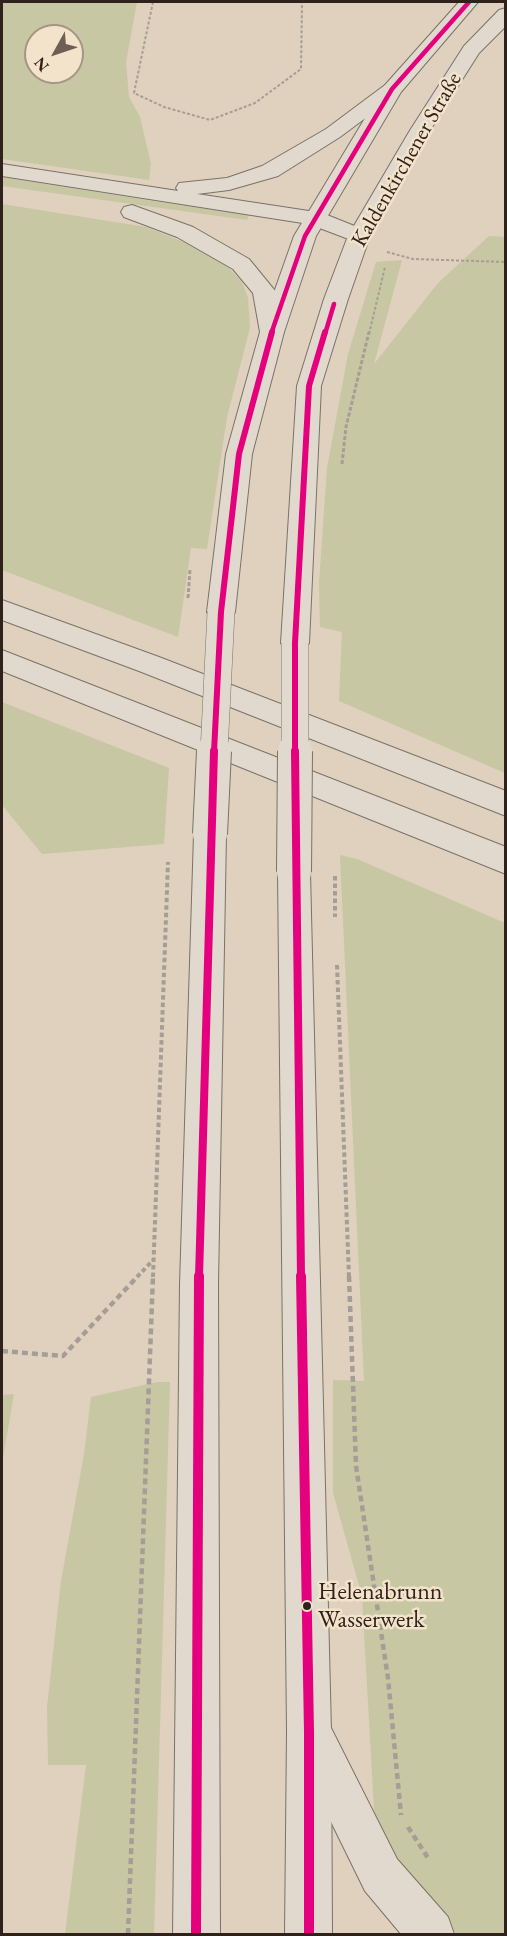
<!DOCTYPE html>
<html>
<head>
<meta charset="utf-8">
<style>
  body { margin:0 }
  #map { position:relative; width:507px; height:1936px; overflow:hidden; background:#dfd1bd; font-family:"EB Garamond",serif }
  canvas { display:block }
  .frame { position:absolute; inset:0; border:3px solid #2f211b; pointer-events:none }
  .north { position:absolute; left:24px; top:24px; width:60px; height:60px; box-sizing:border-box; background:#f3e3cb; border:2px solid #a59585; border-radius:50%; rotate:230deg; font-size:16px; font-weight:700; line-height:24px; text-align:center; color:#2f211b }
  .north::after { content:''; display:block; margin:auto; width:21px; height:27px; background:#6d5f54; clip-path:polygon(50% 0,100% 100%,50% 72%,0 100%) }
</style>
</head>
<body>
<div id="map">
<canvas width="507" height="1936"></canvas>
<div class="frame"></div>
<div class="north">N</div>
</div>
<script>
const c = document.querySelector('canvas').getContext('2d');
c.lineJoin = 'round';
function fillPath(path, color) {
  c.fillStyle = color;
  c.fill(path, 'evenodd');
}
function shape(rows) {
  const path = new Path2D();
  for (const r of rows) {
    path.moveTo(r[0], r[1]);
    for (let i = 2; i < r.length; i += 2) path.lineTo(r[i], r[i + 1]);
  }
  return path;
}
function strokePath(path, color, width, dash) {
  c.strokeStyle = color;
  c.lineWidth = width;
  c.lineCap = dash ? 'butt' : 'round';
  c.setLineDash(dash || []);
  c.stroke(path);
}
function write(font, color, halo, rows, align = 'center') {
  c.font = font + ' "EB Garamond",serif';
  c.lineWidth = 5;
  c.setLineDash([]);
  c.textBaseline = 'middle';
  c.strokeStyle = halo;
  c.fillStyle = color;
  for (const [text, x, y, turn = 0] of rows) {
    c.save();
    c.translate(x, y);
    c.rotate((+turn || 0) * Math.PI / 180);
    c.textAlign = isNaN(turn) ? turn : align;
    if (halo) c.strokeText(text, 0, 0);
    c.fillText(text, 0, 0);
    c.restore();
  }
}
fillPath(shape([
  [2,2,137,2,126,62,129,97,140,117,151,164,149,180,2,159],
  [36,36,72,36,72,72,36,72],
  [2,177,153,201,249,215,247,220,2,186],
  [2,204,146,227,217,255,242,282,248,298,250,328,227,417,207,549,191,548,178,637,2,570],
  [489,236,506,237,505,773,339,701,342,632,320,627,319,583,327,468,348,354,376,262,402,260,374,364,438,283],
  [2,702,169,768,164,844,42,854,2,805],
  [340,855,357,859,505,923,505,1934,457,1934,433,1911,375,1827,362,1596,333,1493,333,1380,364,1381],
  [157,1382,170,1382,154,1934,65,1934,86,1765,48,1765,47,1707,61,1581,84,1454,91,1397],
  [14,1394,2,1464,2,1395]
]), '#c7c7a3');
const primary = shape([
  [459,2,478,2,401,92,316,236,284,332,252,454,235,612,231,619,221,622,211,619,207,612,226,454,260,332,294,236,385,85,459,2],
  [506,8,506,26,479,53,429,132,370,236,348,299,321,386,309,643,305,650,295,653,285,650,281,643,297,386,324,299,348,236,409,132,464,46,499,10,506,8],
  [210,822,221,825,226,834,218,1284,220,1934,173,1934,180,1284,194,834,199,825,210,822],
  [294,859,305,863,310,872,331,1732,332,1934,285,1934,287,1732,278,872,283,863,294,859]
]);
const motorway = shape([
  [392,83,399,85,402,89,399,93,340,137,278,176,229,190,197,194,322,213,367,231,370,236,367,241,359,243,309,224,2,176,2,164,178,191,176,188,179,183,227,178,262,166,326,129,385,85,392,83],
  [132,205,193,227,249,259,276,292,284,332,280,337,272,339,264,337,260,332,253,293,233,269,177,237,124,217,121,212,124,207,132,205],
  [2,600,159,657,506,791,506,816,139,671,2,620,2,600],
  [2,650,506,847,506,874,2,671,2,650],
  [309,1710,325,1716,397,1859,448,1917,454,1934,401,1934,365,1891,287,1732,293,1716,309,1710]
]);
strokePath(primary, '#7a7268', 2);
strokePath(motorway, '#7a7268', 2);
strokePath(shape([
  [153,2,134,93,164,107,210,120,255,103,301,69,302,2],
  [387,252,413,259,506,262],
  [369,334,385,267]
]), '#a59e96', 2, [3, 2]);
strokePath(shape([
  [342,464,346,427,369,332]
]), '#a59e96', 3, [4, 2]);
strokePath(shape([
  [337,965,349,1277],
  [137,1277,153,1260],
  [153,1277,168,862]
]), '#a59e96', 4, [4.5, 3]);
strokePath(shape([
  [349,1276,356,1466,388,1678,401,1815],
  [2,1351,63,1356,138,1276],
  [408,1827,428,1858],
  [128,1934,153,1276]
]), '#a59e96', 4.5, [6, 4]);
fillPath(primary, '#e1d9cd');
fillPath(motorway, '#e1d9cd');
const primaryBridgeFar1 = shape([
  [214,752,221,612],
  [295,752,295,643]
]);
const primaryBridge = shape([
  [210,834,214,751],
  [294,872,295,751]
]);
strokePath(primaryBridgeFar1, '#7a7268', 28, []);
strokePath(primaryBridge, '#7a7268', 36, []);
strokePath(shape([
  [188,598,190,569]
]), '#a59e96', 3, [4, 2]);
strokePath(shape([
  [335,876,335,917]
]), '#a59e96', 4, [4.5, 3]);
strokePath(primaryBridgeFar1, '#e1d9cd', 27);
strokePath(primaryBridge, '#e1d9cd', 34);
strokePath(shape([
  [271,334,305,236,392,89,469,2],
  [325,334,334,304]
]), '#e5007d', 4.5);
strokePath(shape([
  [214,752,221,612,239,454,272,332],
  [295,752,295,643,309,386,325,332]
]), '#e5007d', 6);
strokePath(shape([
  [295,751,301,1277],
  [199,1277,214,751]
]), '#e5007d', 8);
strokePath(shape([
  [301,1276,309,1732,309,1934],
  [196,1934,199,1276]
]), '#e5007d', 10);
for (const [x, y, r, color] of [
  [307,1606,5,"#2f211b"]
]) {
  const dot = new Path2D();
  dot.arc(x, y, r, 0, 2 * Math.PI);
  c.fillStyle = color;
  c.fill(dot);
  strokePath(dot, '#f3e3cb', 2);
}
write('22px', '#2f211b', '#f3e3cb', [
  ["Kaldenkirchener Straße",407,160,-60]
]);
write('24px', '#2f211b', '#f3e3cb', [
  ["Helenabrunn",318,1592],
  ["Wasserwerk",318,1620]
], 'left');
</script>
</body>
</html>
